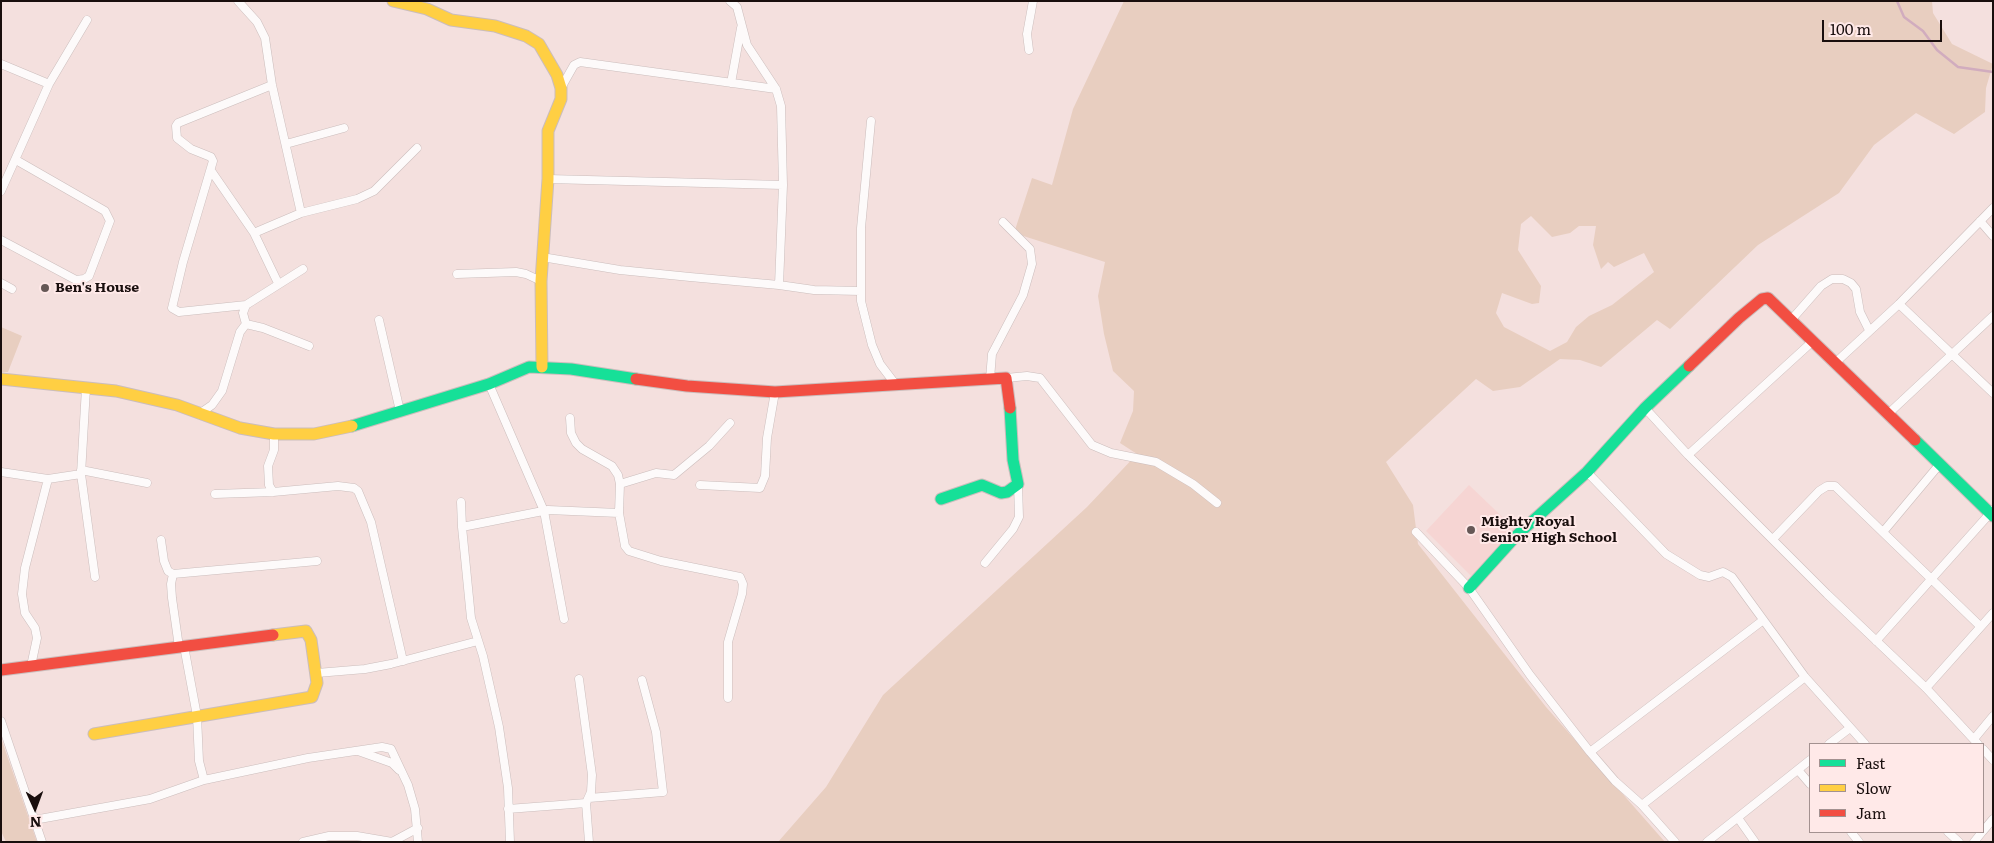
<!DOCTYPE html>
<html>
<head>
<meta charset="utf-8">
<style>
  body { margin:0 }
  #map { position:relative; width:1994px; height:843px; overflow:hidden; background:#f4e0de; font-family:Literata,serif }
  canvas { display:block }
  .frame { position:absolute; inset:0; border:2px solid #190e0d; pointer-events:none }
  .legend { position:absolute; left:1809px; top:743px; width:175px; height:90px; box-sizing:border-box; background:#ffe9e8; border:1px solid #a39190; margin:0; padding:6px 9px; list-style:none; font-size:15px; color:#190e0d }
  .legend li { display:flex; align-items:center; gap:10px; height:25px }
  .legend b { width:25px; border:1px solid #a39190 }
  .north { position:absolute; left:10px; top:783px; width:50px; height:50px; -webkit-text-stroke:4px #ffe9e8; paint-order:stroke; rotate:178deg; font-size:14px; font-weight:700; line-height:20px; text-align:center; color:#190e0d }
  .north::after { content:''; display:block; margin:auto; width:18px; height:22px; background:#190e0d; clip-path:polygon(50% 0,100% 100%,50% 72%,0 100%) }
  .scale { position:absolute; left:1822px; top:20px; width:120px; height:22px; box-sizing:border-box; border:2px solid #190e0d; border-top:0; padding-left:6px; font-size:15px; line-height:18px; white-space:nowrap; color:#190e0d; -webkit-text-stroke:4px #ffe9e8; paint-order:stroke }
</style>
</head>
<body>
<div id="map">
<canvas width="1994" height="843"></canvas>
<div class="frame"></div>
<ul class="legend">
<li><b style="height:6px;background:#16e098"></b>Fast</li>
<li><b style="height:6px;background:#ffcf43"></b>Slow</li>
<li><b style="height:6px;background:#f24e42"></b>Jam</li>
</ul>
<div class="north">N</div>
<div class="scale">100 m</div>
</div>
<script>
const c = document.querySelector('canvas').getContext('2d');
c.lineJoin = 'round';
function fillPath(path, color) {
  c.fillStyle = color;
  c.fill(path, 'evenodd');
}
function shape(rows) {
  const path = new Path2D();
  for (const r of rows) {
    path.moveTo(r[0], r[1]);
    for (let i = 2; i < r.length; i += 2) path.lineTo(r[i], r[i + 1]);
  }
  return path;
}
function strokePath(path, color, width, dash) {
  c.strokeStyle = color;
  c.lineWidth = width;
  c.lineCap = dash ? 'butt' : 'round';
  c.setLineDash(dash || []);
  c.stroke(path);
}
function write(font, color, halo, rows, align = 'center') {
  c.font = font + ' Literata,serif';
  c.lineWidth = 4;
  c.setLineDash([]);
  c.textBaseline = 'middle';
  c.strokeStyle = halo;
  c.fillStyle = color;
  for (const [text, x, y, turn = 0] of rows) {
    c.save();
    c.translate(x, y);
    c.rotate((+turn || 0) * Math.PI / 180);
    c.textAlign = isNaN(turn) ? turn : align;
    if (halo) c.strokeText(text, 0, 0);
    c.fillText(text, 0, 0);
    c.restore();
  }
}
fillPath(shape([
  [1469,485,1515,529,1471,576,1426,531]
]), '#f6d5d3');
fillPath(shape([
  [1124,1,1932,1,1933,13,1952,44,1993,64,1986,88,1985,112,1954,134,1916,113,1874,145,1839,193,1758,245,1670,329,1657,320,1601,367,1580,360,1560,359,1520,387,1493,391,1476,379,1386,462,1413,505,1418,544,1546,707,1665,842,778,842,826,787,883,695,1087,507,1137,454,1120,443,1133,411,1134,391,1113,371,1104,334,1098,296,1105,262,1014,233,1032,178,1052,185,1073,109],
  [1531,216,1552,237,1570,233,1579,226,1596,226,1593,245,1601,269,1608,262,1614,267,1644,253,1654,272,1612,305,1589,316,1576,327,1567,342,1550,351,1504,327,1496,313,1502,293,1532,304,1539,303,1541,286,1518,250,1521,224],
  [1,327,22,336,8,372,1,372],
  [1,738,37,842,6,842,1,831]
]), '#e8cec0');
strokePath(shape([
  [1897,1,1904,17,1923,31,1937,50,1958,67,1993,72]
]), '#d1acbe', 2.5);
const street = shape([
  [238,1,257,22,265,38,272,85,301,213],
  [730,1,737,7,747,45,776,89,781,106,783,185,779,285],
  [1029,50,1027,34,1033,1],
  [1,64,49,84],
  [731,83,741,28],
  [272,85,178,123,176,126,177,138,191,149,211,157,213,161,183,262,172,308,179,312,246,305,303,269],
  [561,88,574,65,580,62,776,89],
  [871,121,861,228,861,301,872,345,880,364,896,385],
  [286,144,344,128],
  [212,172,254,233,278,283],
  [548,179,783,185],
  [1,191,49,84,87,20],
  [1980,221,1993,236],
  [254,233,301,213,357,199,374,191,417,148],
  [1,240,76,280,84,279,89,276,110,221,105,211,16,160],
  [542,257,620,270,690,277,779,285,814,290,861,291],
  [457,274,516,272,526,274,541,281],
  [1,283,12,289],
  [1899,304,1993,393],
  [1792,319,1821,286,1832,279,1843,279,1851,283,1856,289,1860,312,1869,330],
  [379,320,400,411],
  [246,324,263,328,309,346],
  [1835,363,1899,304,1993,208],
  [1006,378,1027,376,1040,378,1092,445,1111,453,1156,462,1193,484,1217,503],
  [990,379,992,354,1023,295,1032,264,1030,249,1003,222],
  [489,384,544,511,564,619],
  [86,388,81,474,95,577],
  [1645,408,1688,455,1827,594,1926,688,1978,744],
  [199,414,212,405,222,391,240,332,246,324,243,313,246,305],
  [1888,414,1993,316],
  [570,418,571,433,576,443,582,449,612,466,618,475,620,484],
  [1688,455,1813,341],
  [81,470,147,483],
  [1,472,48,479],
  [1587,472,1666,554,1700,575,1709,577,1723,572,1732,577,1805,677,1865,744],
  [700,485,760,488,765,476,767,438,775,392],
  [273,492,269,485,268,466,274,450,274,434],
  [215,494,273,492,338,486,354,488,358,491,371,522,403,661],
  [461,502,462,527,471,618,483,656,499,727,508,788,510,842],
  [619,513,620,484,656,473,674,475,709,446,730,423],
  [462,527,548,510,619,513,625,546,629,551,661,561,740,577,743,584,742,594,728,642,728,698],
  [1416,532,1469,588,1530,675,1590,752,1615,781,1642,805,1675,842],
  [1883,532,1939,465],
  [1773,539,1819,491,1827,486,1835,486,1980,626],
  [161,540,164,561,168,571,173,574,171,584,172,598,179,647],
  [985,563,1013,529,1019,517,1018,484],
  [173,574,317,561],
  [1876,641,1993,510],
  [184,646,197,716,199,761,204,780],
  [31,666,37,638,35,628,25,613,22,594,25,568,48,479,81,474],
  [317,673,365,669,391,664,478,641],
  [579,679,592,775,591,792,586,803,589,842],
  [1926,688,1993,613],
  [1,721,42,842],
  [1974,739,1993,716],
  [1829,744,1850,728],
  [1983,749,1993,760],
  [358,751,392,763,399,770],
  [1590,752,1762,621],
  [1798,770,1810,784],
  [589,798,663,792,656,732,642,680],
  [1642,805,1805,677],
  [508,809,586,803],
  [1738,818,1755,842],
  [34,820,150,799,204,780,308,758,382,747,391,749,408,785,415,809,418,842],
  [1983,831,1993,819],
  [1851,832,1859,842],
  [1948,832,1959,842],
  [303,842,329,836,357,836,392,842,418,828],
  [1707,842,1810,760],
  [1974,842,1982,832]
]);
const fast = shape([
  [352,426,489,384,529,367,571,369,636,379],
  [1915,440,1993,516],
  [941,499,982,485,1001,493,1007,492,1018,484,1013,460,1010,408],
  [1469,588,1516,536,1587,472,1645,408,1689,366]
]);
const slow = shape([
  [393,1,427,9,451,20,495,26,526,36,539,44,557,75,561,88,561,99,548,131,548,179,541,281,542,367],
  [1,379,116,391,177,405,240,428,274,434,314,434,352,426],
  [94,734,312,697,317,683,311,640,306,631,273,635]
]);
const jam = shape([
  [1689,366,1739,318,1762,299,1768,298,1915,440],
  [636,379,687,386,775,392,1006,378,1010,408],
  [1,670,273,635]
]);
strokePath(street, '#cbbdbc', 9);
strokePath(fast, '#cbbdbc', 13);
strokePath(slow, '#cbbdbc', 13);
strokePath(jam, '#cbbdbc', 13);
strokePath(street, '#fdfafa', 8);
strokePath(fast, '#16e098', 11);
strokePath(slow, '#ffcf43', 11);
strokePath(jam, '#f24e42', 11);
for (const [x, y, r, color] of [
  [45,288,5,"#665856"],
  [1471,530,5,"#665856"]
]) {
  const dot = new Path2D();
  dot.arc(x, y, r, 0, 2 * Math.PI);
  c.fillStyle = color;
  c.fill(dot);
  strokePath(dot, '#ffe9e8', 2);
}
write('bold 14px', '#190e0d', '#ffe9e8', [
  ["Ben's House",55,288],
  ["Mighty Royal",1481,522],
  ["Senior High School",1481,538]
], 'left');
</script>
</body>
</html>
